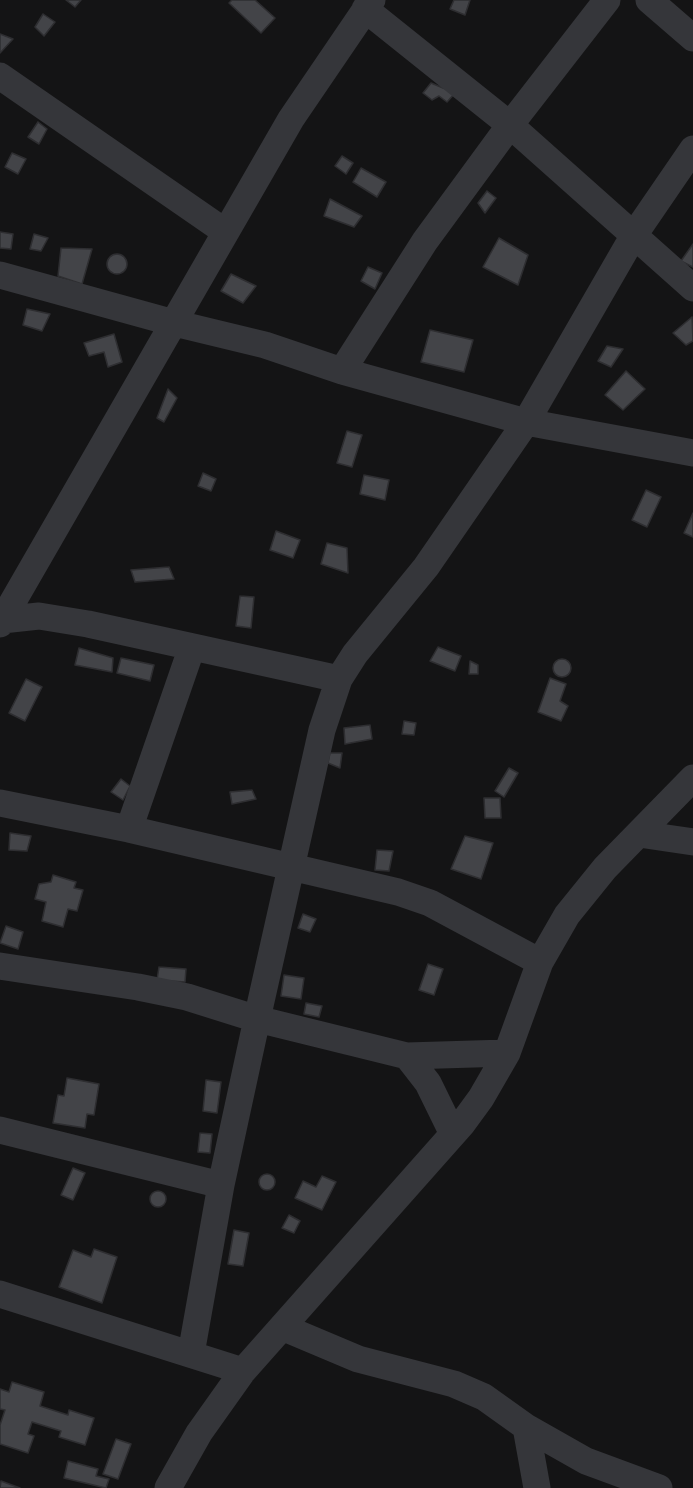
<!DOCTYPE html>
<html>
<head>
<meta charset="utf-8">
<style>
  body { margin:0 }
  canvas { display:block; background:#141415 }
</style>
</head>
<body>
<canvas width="693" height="1488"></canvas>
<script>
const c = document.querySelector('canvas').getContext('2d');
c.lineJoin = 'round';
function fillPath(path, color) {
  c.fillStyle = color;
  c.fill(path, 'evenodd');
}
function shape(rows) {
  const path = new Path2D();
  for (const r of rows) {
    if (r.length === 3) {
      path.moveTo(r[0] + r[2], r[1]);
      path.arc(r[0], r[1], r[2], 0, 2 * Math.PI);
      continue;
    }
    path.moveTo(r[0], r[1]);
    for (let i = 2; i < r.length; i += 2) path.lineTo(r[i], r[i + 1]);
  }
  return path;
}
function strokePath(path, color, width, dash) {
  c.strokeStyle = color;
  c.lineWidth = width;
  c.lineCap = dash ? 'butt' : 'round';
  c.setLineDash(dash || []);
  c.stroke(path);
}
const building = shape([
  [66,0,81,0,75,7,66,0],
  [232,0,255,0,275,18,261,33,229,3,232,0],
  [454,0,470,0,465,15,450,9,454,0],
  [43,14,55,22,44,36,35,27,43,14],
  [0,34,13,39,0,53,0,34],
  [431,83,443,88,456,92,447,102,439,96,432,100,423,93,431,83],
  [38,122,47,129,39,144,28,137,38,122],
  [12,153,26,159,18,174,5,167,12,153],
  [342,156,353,163,346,174,335,166,342,156],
  [361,168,386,182,377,197,353,182,361,168],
  [487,191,496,198,485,213,478,203,487,191],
  [330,199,362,216,354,227,324,216,330,199],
  [0,232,13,234,11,249,0,248,0,232],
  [34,234,48,238,41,251,30,249,34,234],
  [499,238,528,255,518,285,483,267,499,238],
  [693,244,693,267,681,261,693,244],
  [61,248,92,249,82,284,58,276,61,248],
  [117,264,10],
  [368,267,382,273,375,289,361,281,368,267],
  [231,274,256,286,243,303,221,291,231,274],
  [27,309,50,314,42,331,23,325,27,309],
  [692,317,693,341,686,345,673,333,692,317],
  [430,330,473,340,464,372,421,362,430,330],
  [114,334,122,362,108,367,104,352,89,356,84,343,114,334],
  [607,346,623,349,611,367,598,361,607,346],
  [626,371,645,389,623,410,605,395,626,371],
  [168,389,177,398,164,422,157,418,168,389],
  [347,431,362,435,352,467,337,463,347,431],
  [203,473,216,479,211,491,198,486,203,473],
  [364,475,389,480,385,500,360,494,364,475],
  [646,490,661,497,647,527,632,520,646,490],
  [693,513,693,537,684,533,693,513],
  [276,531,300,540,293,558,270,550,276,531],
  [327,543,347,548,348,573,321,564,327,543],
  [169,567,174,579,135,582,131,570,169,567],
  [240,596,254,597,251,628,236,626,240,596],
  [438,647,461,656,455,671,430,661,438,647],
  [79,648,113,658,112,672,75,665,79,648],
  [121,658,154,665,150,681,117,673,121,658],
  [562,668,9],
  [470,661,478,665,478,674,469,674,470,661],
  [550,678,566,684,560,701,568,706,561,721,538,712,550,678],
  [26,679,42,687,25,721,9,713,26,679],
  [404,721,416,723,414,735,402,734,404,721],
  [370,725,372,739,345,744,344,728,370,725],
  [330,753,342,753,340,768,328,763,330,753],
  [509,768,518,773,504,797,495,791,509,768],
  [121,779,130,786,123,800,111,792,121,779],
  [252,790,256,799,232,804,230,792,252,790],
  [484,798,500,798,501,818,485,818,484,798],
  [10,833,31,836,27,851,9,850,10,833],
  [465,836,493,843,481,879,451,869,465,836],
  [377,850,393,851,389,871,375,870,377,850],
  [53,875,76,882,74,888,83,890,77,911,68,909,63,927,42,921,46,902,35,899,39,884,51,882,53,875],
  [303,914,316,919,310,932,298,928,303,914],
  [6,926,23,932,18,949,0,943,6,926],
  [428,964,443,969,434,995,419,990,428,964],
  [159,967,186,969,185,982,157,980,159,967],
  [284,975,304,978,301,999,281,996,284,975],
  [306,1003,322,1006,319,1017,304,1014,306,1003],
  [67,1078,99,1084,94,1115,87,1114,85,1128,53,1123,58,1095,64,1096,67,1078],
  [206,1080,221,1082,217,1113,203,1111,206,1080],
  [200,1133,212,1134,210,1153,198,1152,200,1133],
  [73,1168,85,1173,73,1200,61,1195,73,1168],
  [267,1182,8],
  [322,1176,336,1182,322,1210,295,1198,303,1181,316,1187,322,1176],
  [158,1199,8],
  [289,1215,300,1221,294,1233,282,1228,289,1215],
  [234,1230,249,1233,243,1266,228,1264,234,1230],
  [94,1249,117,1257,102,1303,59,1287,73,1250,91,1257,94,1249],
  [12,1382,44,1392,40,1406,68,1415,69,1410,94,1418,85,1445,59,1437,61,1431,32,1422,28,1434,34,1436,28,1453,0,1444,0,1425,5,1410,0,1409,0,1389,9,1392,12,1382],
  [116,1439,131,1444,118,1479,103,1474,116,1439],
  [68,1461,98,1469,96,1476,109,1479,106,1488,64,1478,68,1461],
  [1,1481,20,1488,0,1488,1,1481]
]);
fillPath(building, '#434448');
strokePath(building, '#2e2e31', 1.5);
strokePath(shape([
  [649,0,693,38],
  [365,9,510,125,693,288],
  [0,76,224,231],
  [0,275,174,323,265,345,342,371,526,422,693,453],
  [342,371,425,241,510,125,607,0],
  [2,620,39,616,88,624,339,679],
  [0,624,291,119,372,0],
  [0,803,129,829,398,892,430,903,540,962],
  [129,829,192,647],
  [639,834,693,842],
  [0,966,138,987,187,997,257,1019,407,1056,507,1053],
  [407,1056,428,1083,453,1134],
  [0,1130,221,1185],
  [0,1294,243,1371],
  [282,1327,358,1359,454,1384,484,1397,526,1427,586,1461,659,1488],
  [191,1354,221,1185,257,1019,322,730,339,679,355,654,426,567,526,422,634,235,693,149],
  [526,1427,537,1488],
  [168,1488,199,1433,243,1371,462,1124,481,1098,507,1053,540,962,567,915,605,868,693,778]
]), '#35363a', 27);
</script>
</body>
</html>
